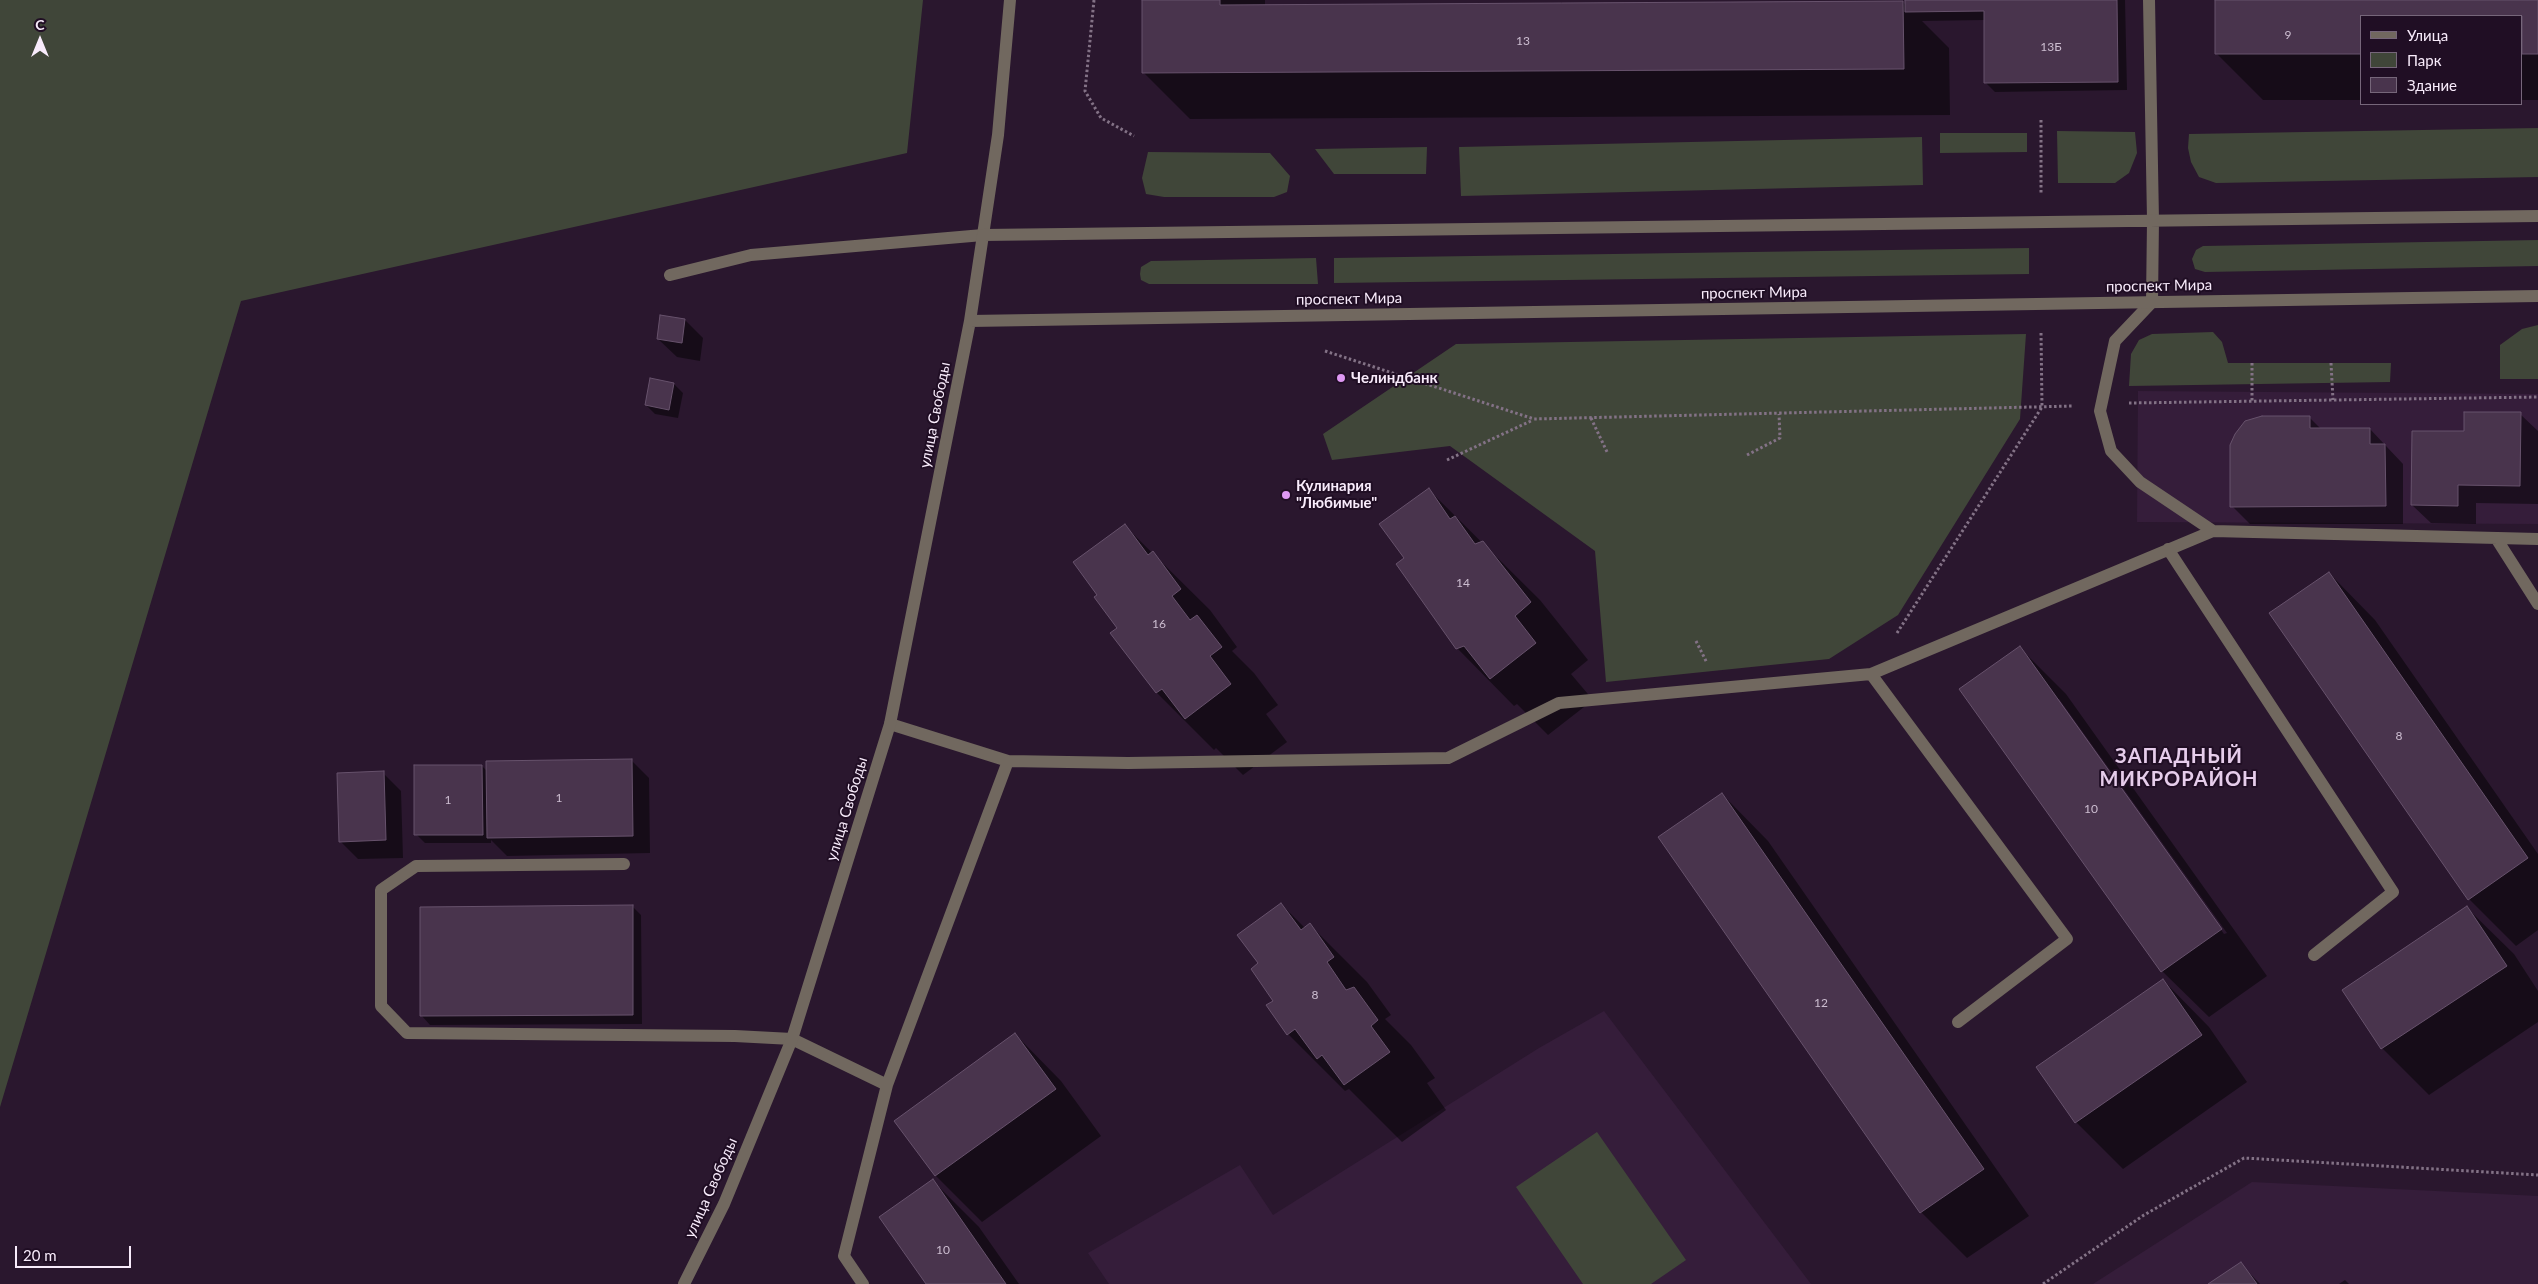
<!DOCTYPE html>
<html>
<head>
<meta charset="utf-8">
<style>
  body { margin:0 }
  #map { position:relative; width:2538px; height:1284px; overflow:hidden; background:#2a172e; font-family:Lato,sans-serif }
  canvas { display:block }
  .legend { position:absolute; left:2360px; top:15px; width:162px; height:90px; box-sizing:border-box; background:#200e24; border:1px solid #76667a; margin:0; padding:6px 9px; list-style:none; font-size:15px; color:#f8ebfb }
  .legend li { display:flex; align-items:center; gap:10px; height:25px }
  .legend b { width:25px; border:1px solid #76667a }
  .north { position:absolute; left:15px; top:15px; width:50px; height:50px; -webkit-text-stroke:4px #200e24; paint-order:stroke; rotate:0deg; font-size:14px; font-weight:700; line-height:20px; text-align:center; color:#f8ebfb }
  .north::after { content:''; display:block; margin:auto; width:18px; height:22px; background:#f8ebfb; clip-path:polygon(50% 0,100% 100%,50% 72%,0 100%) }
  .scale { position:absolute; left:15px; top:1246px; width:116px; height:22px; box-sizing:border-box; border:2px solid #f8ebfb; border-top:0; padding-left:6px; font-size:15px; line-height:18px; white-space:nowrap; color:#f8ebfb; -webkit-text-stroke:4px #200e24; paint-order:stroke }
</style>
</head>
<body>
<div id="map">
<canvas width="2538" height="1284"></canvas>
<ul class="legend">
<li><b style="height:6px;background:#71685f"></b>Улица</li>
<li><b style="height:14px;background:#404639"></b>Парк</li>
<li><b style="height:14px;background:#49344d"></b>Здание</li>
</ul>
<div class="north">С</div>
<div class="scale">20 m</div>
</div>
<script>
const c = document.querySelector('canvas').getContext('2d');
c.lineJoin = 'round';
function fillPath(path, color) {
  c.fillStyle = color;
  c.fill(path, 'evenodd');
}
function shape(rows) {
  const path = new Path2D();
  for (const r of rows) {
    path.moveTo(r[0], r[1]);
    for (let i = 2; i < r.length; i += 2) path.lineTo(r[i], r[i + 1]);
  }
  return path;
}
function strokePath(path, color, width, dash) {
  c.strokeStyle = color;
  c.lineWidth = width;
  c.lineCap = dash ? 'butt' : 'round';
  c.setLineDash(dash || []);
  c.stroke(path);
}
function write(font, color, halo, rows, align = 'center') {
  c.font = font + ' Lato,sans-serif';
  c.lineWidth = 4;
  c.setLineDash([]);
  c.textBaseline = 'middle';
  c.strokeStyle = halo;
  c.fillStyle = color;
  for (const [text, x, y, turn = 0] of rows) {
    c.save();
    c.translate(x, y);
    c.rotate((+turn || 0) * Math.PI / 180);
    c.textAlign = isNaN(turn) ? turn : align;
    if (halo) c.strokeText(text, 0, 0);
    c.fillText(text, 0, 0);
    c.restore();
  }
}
fillPath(shape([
  [2138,391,2538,394,2538,524,2137,522],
  [1604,1011,1811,1284,1109,1284,1088,1253,1240,1165,1273,1215,1539,1048],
  [2252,1182,2538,1196,2538,1284,2093,1284]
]), '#351d3a');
fillPath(shape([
  [0,0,923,0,907,153,241,301,0,1107],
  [2538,128,2538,177,2216,183,2199,177,2191,162,2188,148,2189,134],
  [2057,131,2135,132,2137,153,2129,173,2115,183,2058,183],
  [1940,133,2027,133,2027,152,1940,153],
  [1922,137,1923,185,1461,196,1459,147],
  [1427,147,1426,174,1334,174,1315,149],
  [1148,152,1270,153,1290,176,1287,192,1274,197,1164,197,1146,194,1142,178],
  [2538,240,2538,266,2205,272,2195,269,2192,259,2196,250,2203,246],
  [2029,248,2029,274,1334,283,1334,258],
  [1316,258,1318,284,1149,284,1141,280,1140,274,1141,267,1151,261],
  [2538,325,2538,379,2500,379,2500,345,2522,329],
  [2213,332,2222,342,2228,363,2391,363,2390,382,2129,386,2131,354,2139,340,2152,334],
  [2026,334,2020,419,1898,615,1829,659,1606,682,1595,551,1450,446,1332,460,1323,434,1456,344],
  [1597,1132,1686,1260,1651,1284,1583,1284,1516,1187]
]), '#404639');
fillPath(shape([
  [1143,0,1265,0,1265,6,1903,2,1906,5,1906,0,2125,0,2127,90,1995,92,1986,83,1985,20,1922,21,1949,48,1950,115,1190,119,1144,73],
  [2216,0,2538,0,2538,100,2522,100,2522,16,2362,16,2362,100,2263,100,2216,53],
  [685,320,703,338,700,361,677,357,658,339],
  [651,380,674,384,683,393,678,418,655,414,646,405],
  [2520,414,2538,431,2538,504,2476,503,2476,524,2431,523,2412,505,2465,432],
  [2309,417,2321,429,2370,429,2403,464,2403,524,2250,524,2232,506],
  [1429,490,1540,600,1588,660,1571,674,1593,700,1548,735,1517,704,1514,706,1457,648,1405,558],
  [1124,525,1210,610,1237,647,1232,651,1254,673,1278,705,1266,714,1287,742,1243,775,1216,748,1214,750,1156,692,1119,628],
  [2329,573,2375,620,2538,854,2538,930,2516,946,2469,899,2271,614],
  [2020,648,2066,694,2267,976,2209,1017,2162,971],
  [2056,699,2059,699,2227,933,2224,934],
  [631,760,649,778,650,853,507,856,491,840,491,843,425,843,416,834,482,766,488,772],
  [383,773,401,791,403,858,358,859,340,841],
  [1722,794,1768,841,2029,1216,1967,1258,1921,1212],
  [1281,904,1305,928,1310,925,1367,982,1391,1015,1385,1019,1411,1045,1435,1078,1427,1083,1446,1110,1402,1142,1349,1089,1345,1091,1288,1034,1260,963],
  [632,906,641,915,642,1024,430,1025,422,1016],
  [2467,908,2514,954,2538,991,2538,1022,2429,1095,2382,1048],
  [2163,980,2209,1027,2247,1082,2123,1169,2076,1122,2038,1067],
  [1015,1034,1061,1081,1101,1136,982,1222,936,1176],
  [933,1181,979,1227,1019,1284,927,1284],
  [2240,1263,2260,1284,2210,1284],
  [2345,1280,2349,1284,2339,1284]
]), '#0007');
const building = shape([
  [1142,0,1220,0,1220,5,1903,1,1904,69,1142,73,1142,0],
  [1905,0,2117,0,2118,82,1984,83,1984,11,1905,12,1905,0],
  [2215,0,2538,0,2538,54,2522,54,2522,16,2362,16,2362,54,2215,54,2215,0],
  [660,315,685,319,682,343,657,339,660,315],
  [650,378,674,383,669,410,645,405,650,378],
  [2464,412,2521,412,2520,486,2458,485,2458,506,2411,505,2412,431,2464,431,2464,412],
  [2262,416,2310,416,2310,428,2370,428,2370,444,2385,444,2386,506,2230,507,2230,445,2235,434,2245,421,2262,416],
  [1429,488,1450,519,1455,516,1475,544,1483,541,1531,602,1515,616,1536,643,1490,679,1464,646,1456,649,1396,564,1404,558,1379,524,1429,488],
  [1125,524,1148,555,1153,551,1181,589,1172,596,1190,620,1197,615,1222,647,1210,656,1231,684,1185,719,1162,689,1156,693,1110,633,1117,628,1094,597,1097,595,1073,562,1125,524],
  [2329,572,2528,858,2468,900,2269,613,2329,572],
  [2020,646,2222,929,2161,972,1959,689,2020,646],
  [632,759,633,836,487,838,486,761,632,759],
  [414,765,482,765,483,835,414,835,414,765],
  [384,771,386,840,339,842,337,773,384,771],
  [1722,793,1984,1169,1920,1213,1658,837,1722,793],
  [1281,903,1301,930,1310,923,1334,957,1327,962,1346,990,1354,987,1378,1020,1371,1026,1390,1052,1344,1085,1322,1055,1317,1059,1295,1029,1287,1035,1266,1005,1273,1001,1251,969,1258,963,1237,935,1281,903],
  [633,905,633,1015,420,1016,420,907,633,905],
  [2467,906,2507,966,2381,1049,2342,990,2467,906],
  [2163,979,2202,1035,2075,1123,2036,1067,2163,979],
  [1015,1033,1056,1089,935,1176,894,1121,1015,1033],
  [933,1179,1006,1284,926,1284,879,1217,933,1179],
  [2241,1262,2257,1284,2208,1284,2241,1262]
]);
fillPath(building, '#49344d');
strokePath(building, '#67526c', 1);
strokePath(shape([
  [1094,0,1085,91,1101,118,1134,136],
  [2041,120,2041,195],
  [1325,351,1534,419,2073,406],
  [2252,363,2252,401],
  [2331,363,2333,400],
  [2129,403,2538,397],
  [1591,418,1608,454],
  [1747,455,1780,438,1779,414],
  [1447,460,1533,420],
  [1897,633,2042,407,2041,332],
  [1696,641,1707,663],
  [2043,1284,2144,1215,2244,1158,2538,1175]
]), '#837286', 3, [2.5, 2.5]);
strokePath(shape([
  [2149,0,2153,220],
  [670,275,751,255,983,235],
  [2152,302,2115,341,2100,411,2111,451,2140,482,2213,531],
  [2496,538,2538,604],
  [2168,549,2393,892,2314,955],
  [1871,674,2067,939,1958,1022],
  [890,724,1008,761,1128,763,1448,758,1559,703,1871,674,2213,531,2538,539],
  [624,864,416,866,381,890,381,1006,407,1033,735,1036,792,1039,887,1085],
  [863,1284,844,1256,887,1085,1008,761]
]), '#71685f', 12);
strokePath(shape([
  [983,235,998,135,1010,0]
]), '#71685f', 12);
strokePath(shape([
  [2152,302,2153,220],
  [970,321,2538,296],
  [684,1284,724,1204,792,1039,890,724,970,321,983,235,2538,216]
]), '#71685f', 12);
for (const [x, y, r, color] of [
  [1341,378,5,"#de98f2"],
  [1286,495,5,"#de98f2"]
]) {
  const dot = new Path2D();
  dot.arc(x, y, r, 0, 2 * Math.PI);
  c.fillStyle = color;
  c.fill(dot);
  strokePath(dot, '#200e24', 2);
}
write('12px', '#ccbdd0', null, [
  ["9",2288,35],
  ["13",1523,41],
  ["13Б",2051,47],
  ["14",1463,583],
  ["16",1159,624],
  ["8",2399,736],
  ["1",559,798],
  ["1",448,800],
  ["10",2091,809],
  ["8",1315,995],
  ["12",1821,1003],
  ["10",943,1250]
]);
write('15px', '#f8ebfb', '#200e24', [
  ["проспект Мира",2159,286,-1],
  ["проспект Мира",1754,293,-1],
  ["проспект Мира",1349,299,-1],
  ["улица Свободы",935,415,-79],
  ["улица Свободы",847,809,-73],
  ["улица Свободы",711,1188,-66]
]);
write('bold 15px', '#f8ebfb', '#200e24', [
  ["Челиндбанк",1351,378],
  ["Кулинария",1296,486],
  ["\"Любимые\"",1296,503]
], 'left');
c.letterSpacing = '1px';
write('bold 20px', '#e6cdeb', '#200e24', [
  ["ЗАПАДНЫЙ",2179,757],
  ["МИКРОРАЙОН",2179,780]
]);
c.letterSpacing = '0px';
</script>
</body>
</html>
